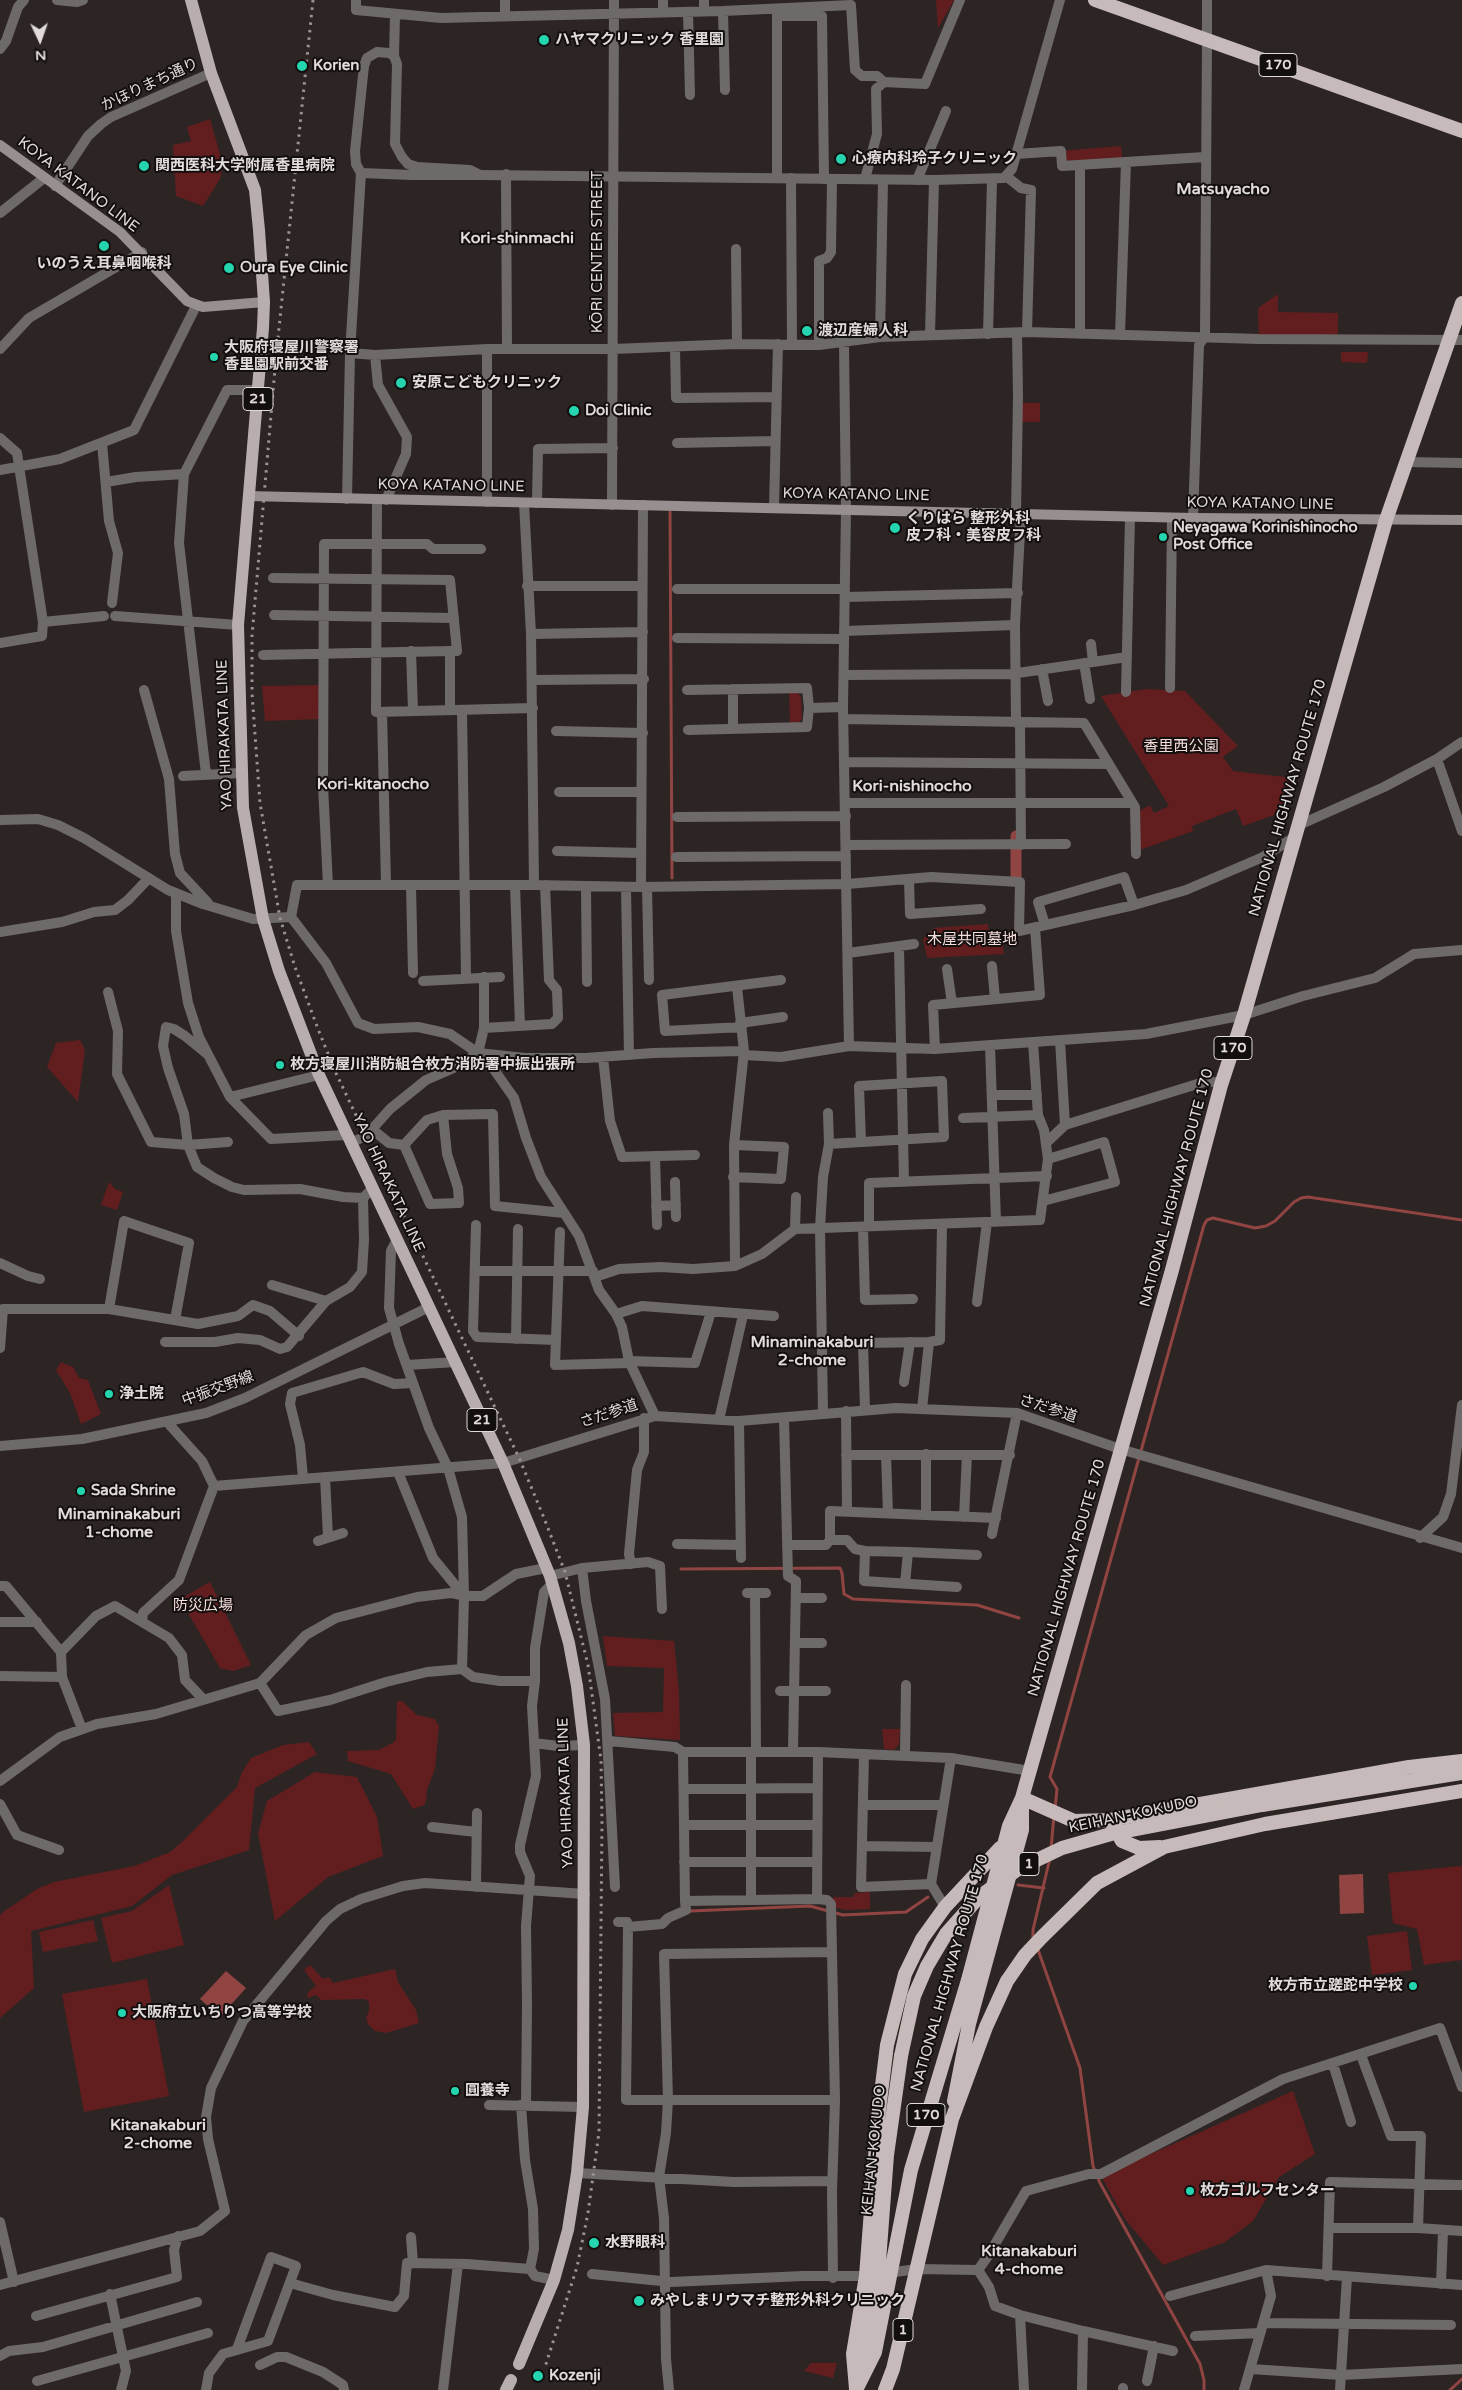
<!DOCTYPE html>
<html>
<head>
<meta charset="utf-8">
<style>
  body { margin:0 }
  #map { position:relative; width:1462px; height:2390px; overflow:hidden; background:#2d2524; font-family:"Varela Round",sans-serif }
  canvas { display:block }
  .north { position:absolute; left:15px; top:15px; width:50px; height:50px; -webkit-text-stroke:4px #130f0f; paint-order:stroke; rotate:177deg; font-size:14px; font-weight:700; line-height:20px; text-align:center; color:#e1dbdb }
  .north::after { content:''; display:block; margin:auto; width:18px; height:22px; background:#e1dbdb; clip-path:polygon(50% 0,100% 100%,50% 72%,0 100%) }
</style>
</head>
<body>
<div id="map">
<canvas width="1462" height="2390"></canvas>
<div class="north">N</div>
</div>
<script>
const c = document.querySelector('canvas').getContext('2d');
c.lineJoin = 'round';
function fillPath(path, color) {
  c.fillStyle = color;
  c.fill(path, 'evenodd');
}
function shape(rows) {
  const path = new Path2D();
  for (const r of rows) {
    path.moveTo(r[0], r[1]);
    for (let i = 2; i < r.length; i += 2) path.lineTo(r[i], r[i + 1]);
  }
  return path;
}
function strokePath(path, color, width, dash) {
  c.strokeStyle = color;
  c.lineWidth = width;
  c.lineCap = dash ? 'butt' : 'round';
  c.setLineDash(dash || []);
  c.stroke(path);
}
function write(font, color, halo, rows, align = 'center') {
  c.font = font + ' "Varela Round","Noto Sans JP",sans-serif';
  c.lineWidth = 4;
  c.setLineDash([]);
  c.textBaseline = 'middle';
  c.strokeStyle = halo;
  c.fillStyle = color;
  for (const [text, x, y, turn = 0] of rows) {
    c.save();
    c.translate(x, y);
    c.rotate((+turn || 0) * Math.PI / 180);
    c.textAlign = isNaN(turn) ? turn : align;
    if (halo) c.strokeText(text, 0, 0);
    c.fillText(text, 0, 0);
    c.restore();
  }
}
fillPath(shape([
  [936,0,954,0,938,28],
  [210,119,223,165,220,179,203,206,176,196,173,145,191,141,187,127],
  [1121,146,1123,163,1062,166,1059,151],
  [1278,294,1278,312,1338,313,1338,340,1259,339,1258,308],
  [1341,352,1368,352,1367,363,1341,362],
  [1022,403,1040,403,1040,422,1021,422],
  [321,685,322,719,265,721,262,686],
  [1147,689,1185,691,1238,746,1223,757,1233,771,1285,777,1296,766,1283,812,1243,826,1236,809,1192,826,1193,831,1140,850,1138,812,1150,805,1154,813,1169,806,1101,696],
  [789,692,797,692,801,697,802,718,799,723,790,723],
  [988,924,989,935,1001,933,1004,954,927,958,923,939,934,928],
  [80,1040,85,1050,78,1102,47,1067,56,1043],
  [109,1182,115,1189,123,1192,117,1210,101,1205],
  [61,1362,73,1367,79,1378,88,1380,101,1414,81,1424,70,1393,56,1370],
  [210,1582,251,1665,233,1671,220,1668,180,1599],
  [603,1636,674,1641,679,1691,680,1740,615,1736,613,1713,663,1712,664,1668,607,1666],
  [397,1701,402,1701,417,1715,435,1719,439,1726,435,1769,427,1789,426,1801,424,1805,413,1809,391,1774,348,1761,347,1751,379,1750,394,1742,396,1739],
  [882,1729,900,1729,899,1744,894,1750,884,1749],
  [309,1742,317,1754,255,1788,249,1850,172,1875,132,1906,31,1931,34,1988,0,2018,0,1916,3,1912,37,1889,54,1882,135,1866,170,1852,183,1841,237,1787,242,1772,251,1758,283,1745],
  [315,1772,357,1777,377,1817,383,1856,328,1877,275,1921,258,1833,267,1801],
  [1462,1866,1462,1960,1424,1965,1417,1929,1393,1923,1388,1873],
  [169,1885,184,1945,112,1963,101,1918,132,1911],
  [870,1892,870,1909,846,1910,833,1907,833,1897,854,1897,854,1893],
  [93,1920,98,1941,43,1952,39,1932],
  [1407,1931,1412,1970,1372,1975,1367,1936],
  [310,1965,323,1979,329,1977,333,1983,395,1969,398,1982,416,2010,419,2023,386,2033,375,2031,368,2024,366,2018,369,2011,369,2002,365,1999,321,2000,316,1995,307,1998,308,1992,316,1986,304,1970],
  [147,1979,169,2096,84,2112,62,1994],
  [1293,2091,1315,2154,1279,2177,1253,2221,1225,2242,1163,2265,1125,2219,1101,2176],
  [811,2363,837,2363,833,2378,804,2371]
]), '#621e1f');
fillPath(shape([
  [1363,1874,1364,1913,1340,1914,1339,1875],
  [226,1971,246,1988,220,2017,200,1999]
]), '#914543');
strokePath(shape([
  [670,512,672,878],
  [681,1569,840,1568,842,1573,844,1594,853,1599,977,1605,1019,1618],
  [1055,1809,1057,1789,1050,1777,1204,1225,1207,1220,1213,1218,1255,1228,1266,1226,1275,1221,1294,1202,1301,1198,1308,1197,1462,1220],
  [1051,1849,1054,1815],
  [1018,1885,1044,1888],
  [690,1911,810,1906,843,1915,906,1912,928,1897],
  [1033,1939,1033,1930,1050,1858],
  [1037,1947,1080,2068,1093,2166,1100,2183,1200,2364,1204,2380,1204,2390],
  [1450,2390,1462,2379]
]), '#914543', 3);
strokePath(shape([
  [1016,836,1016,879]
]), '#914543', 11);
strokePath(shape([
  [57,0,77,2,83,0],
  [356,0,356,10,441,18,723,11,851,5,855,70,862,76,877,76,884,82],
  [505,0,505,15],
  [663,0,663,12],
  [704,0,704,11],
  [723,11,725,90],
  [688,12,690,95],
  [777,16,822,16,824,179],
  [0,49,6,41,18,7,24,0],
  [377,52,389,53,394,56,397,64,395,144,402,157,408,164,417,167,470,170,480,175,412,175,361,173,356,164,355,151,364,66,367,58,377,52],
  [394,56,395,15],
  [1016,154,1061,151,1062,166,1205,157],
  [1006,176,1021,188,1031,190,1027,332],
  [777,178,777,9],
  [791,178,792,345],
  [865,179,877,134,876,89,884,82,925,84,960,0],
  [917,180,946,111],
  [0,213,44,178],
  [736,249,737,344],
  [988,334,992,180],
  [1080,334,1080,165],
  [930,335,934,180],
  [1120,335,1126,162],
  [880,337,883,180],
  [844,343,846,510,843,707,849,1046],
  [819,345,819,261,827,258,831,252,832,179],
  [675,347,676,398,776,397],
  [0,349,29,318,142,252],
  [350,353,361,173],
  [375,355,378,385,407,437,406,454,386,500],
  [0,438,17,453,43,622,42,636,0,643],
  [102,443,109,521,118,553,112,603],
  [677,443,775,441],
  [1406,462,1462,463],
  [0,470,60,459,134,430,196,306],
  [106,482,136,477,184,474],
  [347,499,350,353,375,355,487,349,613,349,737,344,819,345,880,337,1027,332,1259,339,1462,340],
  [377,500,376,712,533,708],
  [487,502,487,349],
  [524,503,531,634,534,885],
  [537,503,538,449,613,448],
  [612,505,614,0],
  [774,508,778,344],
  [1016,514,1018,396,1017,333],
  [1193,518,1199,345,1205,336,1207,40],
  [273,578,450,580,457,651,450,651,450,710],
  [527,586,642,586],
  [677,589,845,589],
  [845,597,1018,593],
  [274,615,454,618],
  [115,616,238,625],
  [43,622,104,616],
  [844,631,1015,625],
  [531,634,643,632],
  [677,638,844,639],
  [1091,644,1093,662],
  [411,651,413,711],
  [263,655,450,651],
  [1084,663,1090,699],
  [1042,669,1048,701],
  [844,675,1011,674,1127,657],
  [532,680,644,679],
  [1170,688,1172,518],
  [733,689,733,729],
  [144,690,169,779,175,854,180,873,208,903],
  [687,690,807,688,809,708,807,727,688,730],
  [1126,692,1130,517],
  [809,708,843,707],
  [462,710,466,978],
  [382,712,386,885],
  [845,719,1084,723,1135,807,1136,854],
  [1016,723,1015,625,1021,514],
  [1020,723,1021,845],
  [556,731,643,733],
  [1437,759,1462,831],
  [845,762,1109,764],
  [206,774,179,543,184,474,227,390,258,390],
  [183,776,241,773],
  [559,792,641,792],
  [846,803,1132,803],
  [677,817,846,816],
  [0,820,38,819,58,825,84,838,168,890,203,904,253,919,291,917,297,885,534,885,641,887,847,884,931,877,1020,882,1019,931,1134,905,1186,890,1263,857,1293,838],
  [1297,826,1384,787,1437,759,1462,742],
  [846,845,1066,844],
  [557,851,641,853],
  [676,857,846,856],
  [909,879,910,914,981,909],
  [328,885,323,786,324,544,427,544,433,549,481,549],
  [515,885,520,1026],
  [411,886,413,973],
  [586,887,587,982],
  [626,887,629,1055],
  [641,887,643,505],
  [647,887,649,980],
  [176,893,176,931,188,1003,199,1037,230,1097,271,1139,346,1135],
  [291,917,326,963,358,1023,374,1029,418,1027,450,1034,478,1053,525,1058,586,1058,653,1053,744,1051],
  [1045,925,1038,902,1124,877,1134,905],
  [0,932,62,922,94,912,115,910,128,900,149,878],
  [899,947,904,1182],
  [848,953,914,944],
  [992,966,995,999],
  [947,969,952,1003],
  [423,981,500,977],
  [108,992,118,1031,117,1074,151,1142,188,1145,228,1142],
  [740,1023,783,1017],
  [742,1027,665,1031,662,995,781,980],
  [484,1028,552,1024,558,1018,557,990,549,980,545,885],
  [1060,1040,1065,1125],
  [990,1045,996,1222],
  [935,1049,933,1005,1040,995,1035,928],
  [207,1054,185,1036,174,1029,166,1027,163,1046,168,1068,184,1114,188,1145,197,1167,214,1178,232,1187,244,1190,300,1189,343,1197,363,1198,372,1189],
  [479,1054,488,1061,514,1098,526,1138,541,1177,579,1236,599,1290,616,1314,622,1327,629,1361,655,1416],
  [744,1055,781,1057,849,1046,935,1049,1146,1034,1244,1015,1303,996,1375,978,1414,954,1462,950],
  [603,1057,610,1121,622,1157,695,1155],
  [992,1095,1037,1095],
  [230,1097,319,1075],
  [963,1118,1038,1115],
  [373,1130,389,1143,404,1145,430,1204,459,1203,458,1188,447,1154,443,1115],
  [350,1143,366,1136,390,1109,426,1080,456,1067,478,1053,484,1028,484,977],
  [1046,1143,1065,1125,1207,1081,1222,1083],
  [829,1144,944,1137,942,1081,859,1086,861,1142],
  [404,1145,427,1120,443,1115,493,1114,495,1206,564,1213],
  [655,1156,657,1225],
  [733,1177,781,1179,784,1147,734,1145],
  [675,1182,676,1217],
  [1043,1201,1115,1182,1104,1142,1048,1159],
  [656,1206,676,1205],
  [476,1225,473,1331,477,1337,556,1340],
  [869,1226,869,1183,1047,1176],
  [863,1227,865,1300,913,1299],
  [795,1229,796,1197],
  [560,1232,555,1365,630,1363],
  [397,1240,391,1251,389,1308,399,1344,429,1428,448,1468,462,1517,464,1596,462,1669],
  [0,1263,28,1276,40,1279],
  [735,1266,734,1145,744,1051,737,987],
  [475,1271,593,1271],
  [595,1277,619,1269,661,1267,693,1269,735,1266,762,1254,795,1229,1040,1220,1048,1159,1044,1130,1038,1115,1033,1042],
  [272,1285,326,1301],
  [977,1302,987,1222],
  [109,1309,124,1221,189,1243,175,1320],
  [616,1314,642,1306,774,1316],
  [516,1339,518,1229],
  [165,1342,215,1342,238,1338,260,1340,280,1349,287,1347,326,1301,350,1287,362,1272,364,1240,363,1198],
  [0,1348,3,1309,109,1309,198,1324,238,1316,253,1305,270,1311,299,1336],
  [629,1361,695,1363,711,1312],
  [407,1365,456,1362],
  [904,1382,910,1342],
  [865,1409,863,1343,929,1342],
  [922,1409,929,1342,940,1340,942,1224],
  [846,1411,847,1511],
  [823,1413,820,1228,823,1177,829,1144,828,1113],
  [784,1418,788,1576,796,1581,793,1751],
  [719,1420,743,1315],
  [739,1421,741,1558],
  [167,1422,202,1461,214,1486,503,1463,655,1416,739,1421,896,1408,1017,1413,1120,1449,1462,1548],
  [846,1455,1010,1455],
  [886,1455,888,1513],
  [398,1472,433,1558,464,1596],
  [325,1477,328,1537],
  [303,1478,300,1445,290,1404,292,1393,363,1372,394,1384,413,1383],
  [926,1515,926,1454],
  [964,1517,967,1455],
  [992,1534,1017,1413],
  [1420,1538,1443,1517,1451,1494,1462,1405],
  [318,1541,343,1533],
  [677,1544,741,1545],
  [787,1545,826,1545,830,1540],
  [865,1551,908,1552,905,1584],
  [908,1552,977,1555],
  [631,1564,629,1554,637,1470,644,1452,644,1418],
  [582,1568,586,1601,605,1699,615,1887],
  [550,1576,582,1568,648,1562,660,1566,662,1609],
  [0,1586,6,1586,61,1652],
  [957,1587,864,1581,865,1551,855,1549,847,1540,830,1540,830,1511,996,1518],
  [747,1593,766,1593],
  [755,1593,756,1752],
  [796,1598,822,1598],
  [0,1622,37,1622],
  [142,1622,143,1613,179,1580,214,1486],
  [795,1643,822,1643],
  [0,1676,62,1677],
  [260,1683,306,1635,336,1618,417,1597,451,1593,464,1596,483,1596,516,1574,546,1568],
  [780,1691,826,1691],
  [82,1729,62,1677,61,1652,96,1616,115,1606,169,1638,182,1655,185,1680,203,1699],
  [609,1741,675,1747,683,1752,818,1752,951,1758,1030,1771],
  [534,1743,558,1746,584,1745],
  [683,1752,685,1901,817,1899,827,1900,831,1904,835,2100,832,2191,833,2278],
  [864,1754,861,1887,931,1884],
  [905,1755,906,1685],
  [0,1781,60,1737,97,1724,156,1714,260,1683,278,1711,330,1700,386,1682,427,1672,462,1669,473,1677,500,1681,535,1681],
  [684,1789,817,1788],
  [0,1804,17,1835,59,1850],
  [863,1805,943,1805],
  [684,1825,816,1825],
  [432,1827,476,1832],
  [862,1846,937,1847],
  [684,1862,816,1862],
  [476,1887,477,1813],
  [817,1899,818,1752],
  [751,1900,751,1752],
  [685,1901,686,1910,668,1918,662,1924,628,1927,626,2100,835,2100],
  [945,1907,931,1884,951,1758],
  [618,1922,627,1922,628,1927],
  [1361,2055,1391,2136,1421,2136,1418,2228],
  [1333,2064,1351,2122],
  [489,2105,583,2107],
  [521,2105,525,2160,533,2209,534,2249,530,2269],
  [526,2105,527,2005,526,1926,530,1876,520,1852,520,1845,536,1776,532,1706,535,1681,535,1648,544,1592,552,1584],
  [577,2173,734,2182,832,2181],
  [0,2222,14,2282],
  [1329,2228,1418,2228,1462,2231],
  [411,2237,413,2263],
  [978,2270,989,2287,995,2306,1020,2315,1024,2390],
  [592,2274,671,2282,803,2276,866,2276,917,2269,978,2270,988,2256,1026,2191,1089,2174,1101,2174,1283,2079,1440,2028,1462,2087],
  [1327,2276,1330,2182,1462,2185],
  [290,2283,333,2295,395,2307,404,2296,407,2263,467,2264,530,2269,535,2276,554,2280],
  [1441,2284,1443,2231],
  [0,2285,200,2231,225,2211,208,2139,206,2117,211,2088,243,2021,326,1921,340,1909,361,1899,403,1886,425,1883,585,1894],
  [110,2294,126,2371,121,2390],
  [1170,2296,1266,2270,1462,2285],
  [1020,2315,1083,2331,1082,2390],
  [36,2316,177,2277,174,2250,178,2236],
  [1263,2323,1451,2325],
  [1083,2331,1173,2351],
  [1195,2336,1260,2333],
  [0,2356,9,2351,43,2347,197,2302],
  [260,2365,277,2357,286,2357,323,2372,343,2385,344,2390],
  [1251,2369,1341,2375,1462,2369],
  [37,2381,208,2333],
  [1147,2381,1154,2346],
  [206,2390,209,2373,223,2354,268,2341,296,2266,271,2257,237,2349],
  [443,2390,458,2264],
  [669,2390,666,2359,664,2218,659,2177,666,2133,668,2100,664,1954,832,1952],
  [1123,2390,1123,2388],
  [1244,2390,1271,2296,1266,2270],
  [1340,2390,1347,2277]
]), '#6f6a6a', 10);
strokePath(shape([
  [1207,0,1207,40],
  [506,174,507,349],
  [480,175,934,180,1004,178,1012,169,1060,0],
  [55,186,88,136,101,124,111,117,211,73],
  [0,1446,82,1439,206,1413,245,1398,429,1307]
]), '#6f6a6a', 10);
strokePath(shape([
  [0,145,120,232,187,301,203,307,264,302],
  [248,496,1193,518,1462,520]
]), '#989090', 10);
strokePath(shape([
  [191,0,211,73,255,190,259,230,264,302,263,328,238,625,243,808,263,919,279,971,319,1075,503,1463,550,1576,569,1643,577,1686,584,1745,583,2107,577,2173,568,2230,554,2280,519,2364],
  [506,2390,511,2380]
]), '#b7aead', 12);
strokePath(shape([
  [1095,0,1462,131],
  [1022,1798,1074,1821,1110,1820,1409,1767,1462,1761],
  [1262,1805,1462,1773],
  [1112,1823,1122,1841,1139,1848,1160,1847],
  [954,2101,969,2024,1022,1830,1022,1801],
  [860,2373,878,2275,887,2155,901,2056],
  [856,2389,853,2354,866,2276,878,2118,887,2045,905,1974,922,1939,945,1907,1000,1848],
  [856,2390,875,2352,911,2170,968,1980,1009,1826,1022,1798,1172,1270,1221,1085,1244,1015,1386,520,1462,303],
  [885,2390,893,2369,952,2119,986,2027,1007,1981,1025,1955,1042,1937,1097,1883,1164,1847,1265,1824,1462,1791]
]), '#c6bbba', 14);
strokePath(shape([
  [313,0,276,357,252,636,252,693,260,803,280,918,295,967,318,1029,335,1071,520,1460,544,1518,565,1572,588,1665,601,1760,602,1822,599,2132,588,2213,577,2267,545,2367]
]), '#9a9493', 3, [2.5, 5]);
strokePath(shape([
  [901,2056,914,1996,927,1966,946,1934,979,1897,1018,1869,1062,1848,1111,1834,1262,1805]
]), '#c6bbba', 14);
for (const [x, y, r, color] of [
  [544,40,6,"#24d5af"],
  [302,66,6,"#24d5af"],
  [841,159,6,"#24d5af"],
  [144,166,6,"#24d5af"],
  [104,246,6,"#24d5af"],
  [229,268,6,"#24d5af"],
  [807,331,6,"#24d5af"],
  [214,357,5,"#24d5af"],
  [401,383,6,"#24d5af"],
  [574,411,6,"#24d5af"],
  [895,528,6,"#24d5af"],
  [1163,537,5,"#24d5af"],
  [280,1065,5,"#24d5af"],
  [109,1394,5,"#24d5af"],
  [81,1491,5,"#24d5af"],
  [1413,1986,5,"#24d5af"],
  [122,2013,5,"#24d5af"],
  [455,2091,5,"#24d5af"],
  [1190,2191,5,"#24d5af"],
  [594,2243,6,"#24d5af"],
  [639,2301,6,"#24d5af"],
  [538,2376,6,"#24d5af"]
]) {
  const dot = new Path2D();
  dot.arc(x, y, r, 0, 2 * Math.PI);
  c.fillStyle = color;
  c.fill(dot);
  strokePath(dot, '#130f0f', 2);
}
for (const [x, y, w] of [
  [1278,65,38],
  [258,399,30],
  [1233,1048,38],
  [482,1420,30],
  [1029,1864,20],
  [926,2115,38],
  [903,2330,20]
]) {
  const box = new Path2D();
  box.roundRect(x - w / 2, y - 11.5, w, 23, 4);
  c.fillStyle = '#130f0f';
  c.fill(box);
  strokePath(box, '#e1dbdb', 1);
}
write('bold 14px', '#e1dbdb', null, [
  ["170",1278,65],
  ["21",258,399],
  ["170",1233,1048],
  ["21",482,1420],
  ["1",1029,1864],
  ["170",926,2115],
  ["1",903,2330]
]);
write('bold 15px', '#e1dbdb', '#130f0f', [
  ["ハヤマクリニック 香里園",555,40],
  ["Korien",313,66],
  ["心療内科玲子クリニック",852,159],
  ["関西医科大学附属香里病院",155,166],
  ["いのうえ耳鼻咽喉科",104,264,"center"],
  ["Oura Eye Clinic",240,268],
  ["渡辺産婦人科",818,331],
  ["大阪府寝屋川警察署",224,348],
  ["香里園駅前交番",224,365],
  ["安原こどもクリニック",412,383],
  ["Doi Clinic",585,411],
  ["くりはら 整形外科",906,519],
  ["皮フ科・美容皮フ科",906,536],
  ["Neyagawa Korinishinocho",1173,528],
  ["Post Office",1173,545],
  ["枚方寝屋川消防組合枚方消防署中振出張所",290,1065],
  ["浄土院",119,1394],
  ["Sada Shrine",91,1491],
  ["枚方市立蹉跎中学校",1403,1986,"right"],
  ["大阪府立いちりつ高等学校",132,2013],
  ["圓養寺",465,2091],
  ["枚方ゴルフセンター",1200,2191],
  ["水野眼科",605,2243],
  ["みやしまリウマチ整形外科クリニック",650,2301],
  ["Kozenji",549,2376]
], 'left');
write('15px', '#e1dbdb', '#130f0f', [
  ["かほりまち通り",150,85,-25],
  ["KOYA KATANO LINE",78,185,37],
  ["KŌRI CENTER STREET",598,252,-90],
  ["KOYA KATANO LINE",451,486,1],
  ["KOYA KATANO LINE",856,495,1],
  ["KOYA KATANO LINE",1260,504,1],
  ["YAO HIRAKATA LINE",225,735,-92],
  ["NATIONAL HIGHWAY ROUTE 170",1288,798,-74],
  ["YAO HIRAKATA LINE",388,1183,65],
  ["NATIONAL HIGHWAY ROUTE 170",1177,1188,-75],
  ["中振交野線",218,1389,-20],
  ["さだ参道",1048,1409,18],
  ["さだ参道",609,1414,-18],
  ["NATIONAL HIGHWAY ROUTE 170",1067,1578,-74],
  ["YAO HIRAKATA LINE",566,1793,-92],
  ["KEIHAN-KOKUDO",1133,1815,-12],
  ["NATIONAL HIGHWAY ROUTE 170",950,1973,-74],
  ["KEIHAN-KOKUDO",874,2150,-84]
]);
write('15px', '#f5dddb', '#130f0f', [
  ["香里西公園",1181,747],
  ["木屋共同墓地",972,940],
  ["防災広場",203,1606]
]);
write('bold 16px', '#e1dbdb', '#130f0f', [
  ["Matsuyacho",1223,190],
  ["Kori-shinmachi",517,239],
  ["Kori-kitanocho",373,785],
  ["Kori-nishinocho",912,787],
  ["Minaminakaburi",812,1343],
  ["2-chome",812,1361],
  ["Minaminakaburi",119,1515],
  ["1-chome",119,1533],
  ["Kitanakaburi",158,2126],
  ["2-chome",158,2144],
  ["Kitanakaburi",1029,2252],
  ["4-chome",1029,2270]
]);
</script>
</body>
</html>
